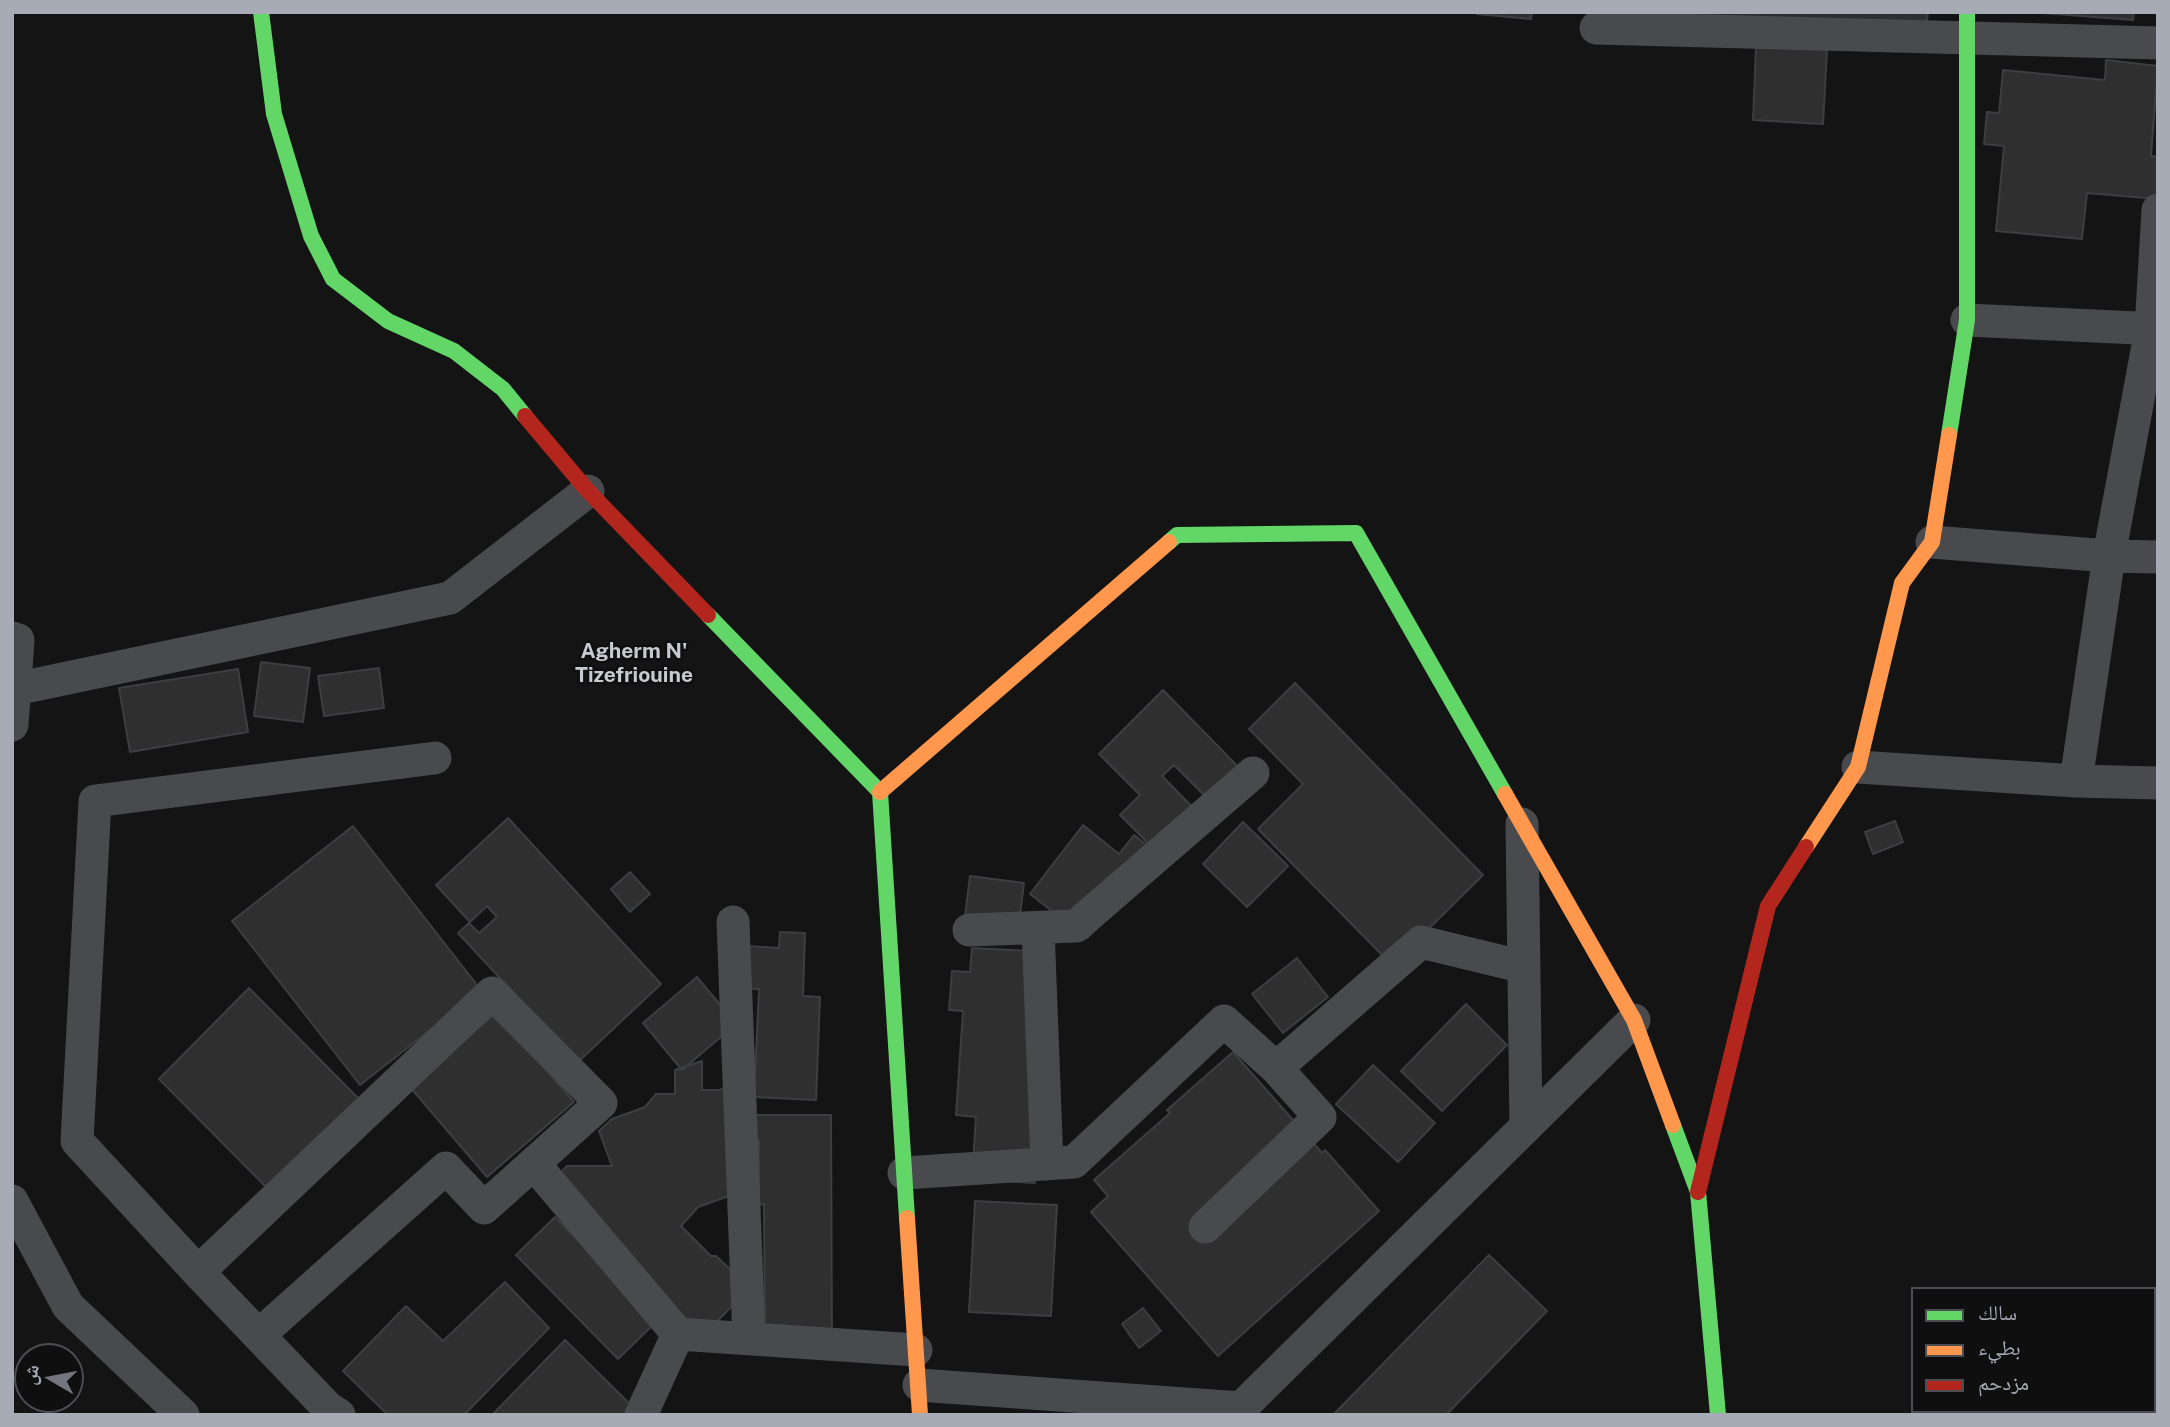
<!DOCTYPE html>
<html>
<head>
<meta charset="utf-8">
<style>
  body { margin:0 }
  #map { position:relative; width:2170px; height:1427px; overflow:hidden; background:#141415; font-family:"Public Sans","Noto Naskh Arabic",sans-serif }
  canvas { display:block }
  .frame { position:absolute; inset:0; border:14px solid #a7abb5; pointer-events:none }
  .legend { position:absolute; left:1911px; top:1287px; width:245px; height:126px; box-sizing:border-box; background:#0f0f10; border:2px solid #4c4d52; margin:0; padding:9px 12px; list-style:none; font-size:21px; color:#a7abb5 }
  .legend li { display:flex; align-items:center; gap:14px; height:35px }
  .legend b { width:35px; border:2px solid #4c4d52 }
  .north { position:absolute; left:14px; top:1343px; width:70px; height:70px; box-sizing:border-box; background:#0f0f10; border:2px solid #4c4d52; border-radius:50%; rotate:280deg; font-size:19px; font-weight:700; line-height:28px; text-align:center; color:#a7abb5 }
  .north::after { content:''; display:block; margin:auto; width:24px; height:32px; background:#74767d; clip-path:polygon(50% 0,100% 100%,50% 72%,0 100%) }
</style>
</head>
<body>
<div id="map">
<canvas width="2170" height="1427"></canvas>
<div class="frame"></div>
<ul class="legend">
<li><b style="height:9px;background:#63d668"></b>سالك</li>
<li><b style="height:9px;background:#ff974d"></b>بطيء</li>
<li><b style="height:9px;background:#b3261e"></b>مزدحم</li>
</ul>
<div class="north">ش</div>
</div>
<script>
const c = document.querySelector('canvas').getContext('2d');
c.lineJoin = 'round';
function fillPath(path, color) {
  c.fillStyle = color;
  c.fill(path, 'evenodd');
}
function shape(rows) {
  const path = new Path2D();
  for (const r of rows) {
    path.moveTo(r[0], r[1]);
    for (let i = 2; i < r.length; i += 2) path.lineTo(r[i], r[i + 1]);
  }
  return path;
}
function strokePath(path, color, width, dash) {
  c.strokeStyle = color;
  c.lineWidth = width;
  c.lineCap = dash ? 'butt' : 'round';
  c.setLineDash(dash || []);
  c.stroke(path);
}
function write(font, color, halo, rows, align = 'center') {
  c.font = font + ' "Public Sans",sans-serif';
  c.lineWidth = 5;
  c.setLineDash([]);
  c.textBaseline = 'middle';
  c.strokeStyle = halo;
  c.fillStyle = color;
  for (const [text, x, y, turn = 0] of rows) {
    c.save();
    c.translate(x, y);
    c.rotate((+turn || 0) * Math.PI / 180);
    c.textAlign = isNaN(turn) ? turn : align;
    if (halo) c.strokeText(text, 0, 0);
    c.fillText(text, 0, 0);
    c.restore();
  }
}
const building = shape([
  [1477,12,1532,12,1531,19,1477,14,1477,12],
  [1659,12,1928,12,1926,30,1659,18,1659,12],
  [2030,12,2134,12,2133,20,2030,12],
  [1756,47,1827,50,1823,124,1753,120,1756,47],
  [2106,60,2158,66,2151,156,2158,157,2158,199,2087,193,2082,239,1996,231,2004,146,1984,144,1987,112,1999,113,2003,70,2105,80,2106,60],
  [261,662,310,668,303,722,254,716,261,662],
  [379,668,384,708,324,716,318,676,379,668],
  [238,669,248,732,130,752,119,688,238,669],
  [1295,683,1483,875,1392,965,1258,829,1303,784,1249,729,1295,683],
  [1163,690,1251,780,1220,811,1174,765,1162,776,1204,819,1164,859,1120,815,1140,795,1099,754,1163,690],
  [508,818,661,984,578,1062,458,933,469,923,479,933,497,917,487,906,470,922,436,885,508,818],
  [1895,821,1903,842,1873,854,1865,832,1895,821],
  [1243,822,1288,866,1247,907,1203,864,1243,822],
  [1083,825,1119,854,1134,835,1167,861,1087,938,1030,894,1083,825],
  [353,826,481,990,360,1085,232,921,353,826],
  [630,872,650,894,630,912,611,889,630,872],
  [970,876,1024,883,1018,931,964,924,970,876],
  [780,932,805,933,803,996,820,997,816,1100,754,1097,759,989,725,988,747,946,779,948,780,932],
  [972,948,1050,952,1035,1183,972,1179,976,1117,956,1115,963,1011,949,1010,952,971,970,972,972,948],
  [1297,958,1328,997,1283,1033,1252,994,1297,958],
  [697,977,736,1024,682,1070,643,1023,697,977],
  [249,988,361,1101,271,1192,159,1079,249,988],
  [1466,1004,1507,1045,1442,1111,1401,1071,1466,1004],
  [497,1012,574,1102,487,1177,410,1087,497,1012],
  [1233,1052,1322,1153,1325,1150,1379,1211,1218,1356,1091,1212,1108,1196,1094,1180,1170,1113,1167,1110,1233,1052],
  [702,1061,702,1090,720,1090,729,1086,743,1191,698,1207,681,1226,711,1256,716,1256,731,1270,732,1306,699,1340,550,1183,567,1166,612,1166,599,1131,612,1119,645,1107,656,1094,675,1094,675,1070,702,1061],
  [1373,1065,1435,1123,1398,1162,1336,1104,1373,1065],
  [742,1115,831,1115,832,1354,765,1354,764,1204,759,1205,759,1140,742,1139,742,1115],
  [975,1201,1057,1205,1051,1316,969,1312,975,1201],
  [555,1217,657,1321,618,1359,516,1255,555,1217],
  [1489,1255,1547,1311,1446,1415,1333,1415,1489,1255],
  [505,1282,549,1328,464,1415,388,1415,343,1371,406,1306,443,1341,505,1282],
  [1143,1308,1161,1331,1139,1348,1122,1324,1143,1308],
  [565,1340,634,1408,628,1415,492,1415,565,1340]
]);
fillPath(building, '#2f2f30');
strokePath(building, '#3d3e41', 2);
strokePath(shape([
  [1596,28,2158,43],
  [1967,320,2158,329],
  [1932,542,2109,556,2158,557],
  [12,638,18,640,12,725],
  [15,689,450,598,588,491],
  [1858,767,2076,781,2158,783],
  [2076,781,2109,556,2151,329,2158,210],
  [1522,824,1526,1127],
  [733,922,749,1339],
  [1038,928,1047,1164],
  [969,930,1076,926,1253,773],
  [534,1164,678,1334,916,1350],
  [904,1173,1074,1162,1224,1021,1276,1068,1421,942,1524,967],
  [12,1201,68,1306,183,1415],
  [1205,1227,1320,1117,1276,1068],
  [198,1272,492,993,601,1103,484,1208,446,1168,259,1335],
  [919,1385,1241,1408],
  [339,1415,328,1408,198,1272,77,1141,95,801,435,758],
  [641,1415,678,1334],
  [1234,1415,1634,1020]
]), '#494a4d', 33);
strokePath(shape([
  [261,12,274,114,311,236,333,279,388,321,454,351,503,389,525,416],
  [1949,435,1967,320,1967,12],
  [1169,542,1177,535,1356,533,1505,794],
  [708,615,880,792,907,1218],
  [1673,1125,1698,1192,1718,1415]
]), '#63d668', 16);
strokePath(shape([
  [880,792,1169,542],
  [1505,794,1634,1020,1673,1125],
  [1806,847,1858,767,1902,583,1932,542,1949,435],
  [907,1218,920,1415]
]), '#ff974d', 16);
strokePath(shape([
  [525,416,588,491,708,615],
  [1698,1192,1768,906,1806,847]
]), '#b3261e', 16);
write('bold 21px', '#c7cad1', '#0f0f10', [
  ["Agherm N'",634,652],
  ["Tizefriouine",634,676]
]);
</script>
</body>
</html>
